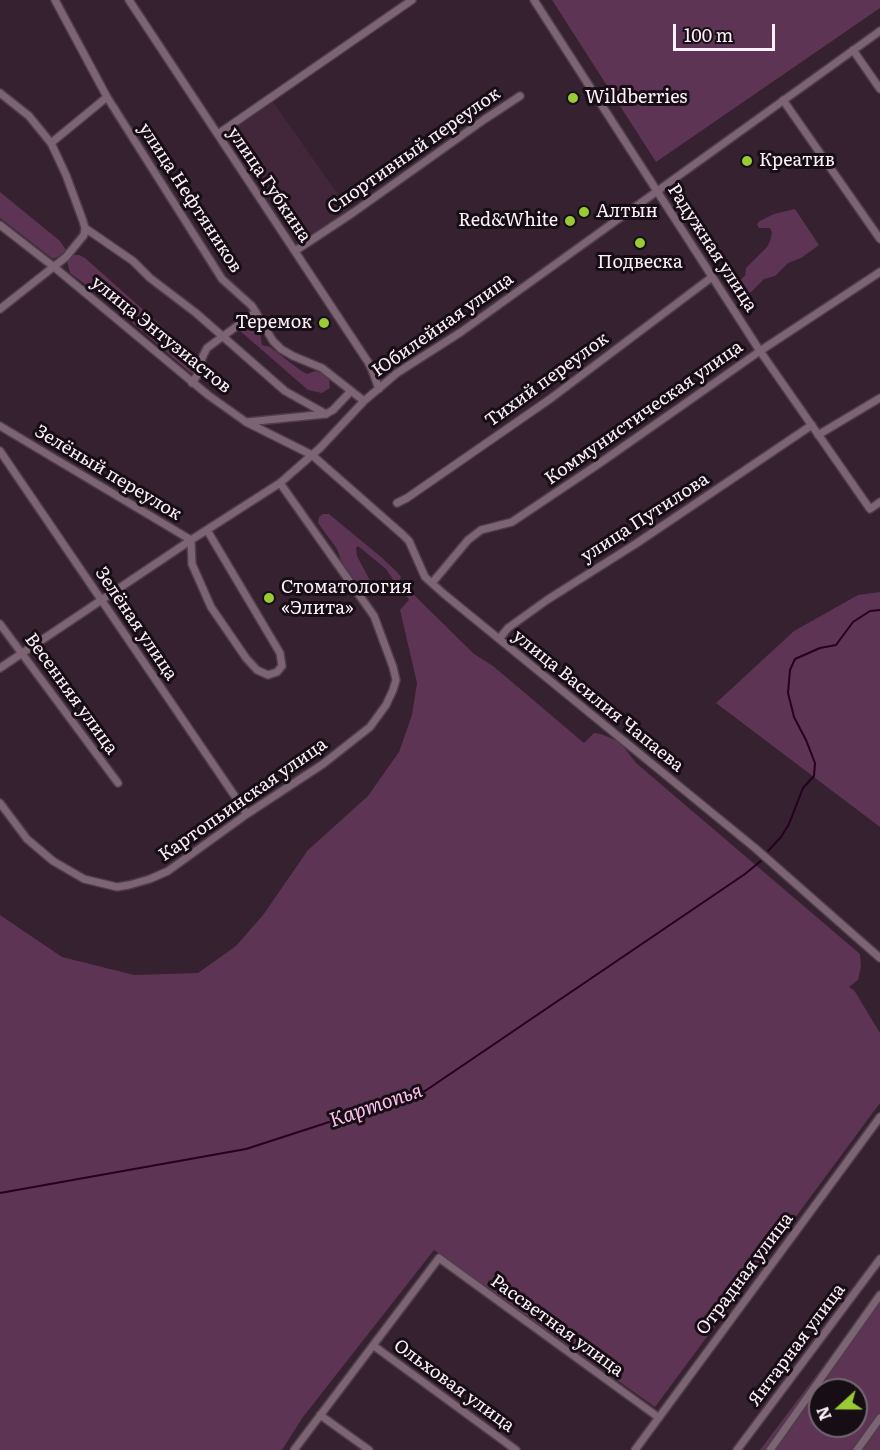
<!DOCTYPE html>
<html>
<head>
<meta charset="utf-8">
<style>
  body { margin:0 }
  #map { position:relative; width:880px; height:1450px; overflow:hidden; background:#362130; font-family:Literata,serif }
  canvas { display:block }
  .north { position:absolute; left:808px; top:1378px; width:60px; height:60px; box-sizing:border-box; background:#170e15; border:2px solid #736871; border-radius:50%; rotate:249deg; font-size:16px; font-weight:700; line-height:24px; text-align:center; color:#fef0fa }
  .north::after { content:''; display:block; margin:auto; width:21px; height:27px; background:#99cb35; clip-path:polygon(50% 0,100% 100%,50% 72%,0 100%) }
  .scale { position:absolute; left:673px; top:24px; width:102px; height:27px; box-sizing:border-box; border:3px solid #fef0fa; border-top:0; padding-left:8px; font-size:18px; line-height:21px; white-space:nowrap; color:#fef0fa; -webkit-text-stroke:4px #170e15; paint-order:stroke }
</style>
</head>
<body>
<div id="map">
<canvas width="880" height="1450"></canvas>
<div class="north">N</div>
<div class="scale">100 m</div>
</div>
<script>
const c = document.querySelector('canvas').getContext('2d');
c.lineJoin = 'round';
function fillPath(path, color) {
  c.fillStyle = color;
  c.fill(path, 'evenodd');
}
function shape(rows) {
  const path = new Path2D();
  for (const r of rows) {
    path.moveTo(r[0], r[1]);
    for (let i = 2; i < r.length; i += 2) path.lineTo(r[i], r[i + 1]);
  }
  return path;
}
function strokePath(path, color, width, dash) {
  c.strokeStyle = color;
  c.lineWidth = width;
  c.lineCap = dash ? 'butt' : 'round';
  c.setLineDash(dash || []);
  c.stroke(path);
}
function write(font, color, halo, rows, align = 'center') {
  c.font = font + ' Literata,serif';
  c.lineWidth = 6;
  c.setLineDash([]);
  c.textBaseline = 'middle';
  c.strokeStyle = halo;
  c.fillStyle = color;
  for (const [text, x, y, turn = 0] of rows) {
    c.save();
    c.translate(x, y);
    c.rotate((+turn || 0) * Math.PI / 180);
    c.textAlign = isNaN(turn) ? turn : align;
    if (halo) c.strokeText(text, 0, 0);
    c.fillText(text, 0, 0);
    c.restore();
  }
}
fillPath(shape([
  [273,102,349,210,298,245,226,134]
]), '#42273b');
fillPath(shape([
  [552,0,880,0,880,8,656,162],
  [0,192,60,241,66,250,63,254,53,259,0,218],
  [795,209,819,245,801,258,788,263,775,276,764,279,751,292,747,294,737,293,733,288,735,284,745,276,746,268,767,247,770,241,772,233,770,228,759,228,757,224,760,221,774,214],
  [74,255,79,255,85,258,193,354,198,362,195,373,192,374,188,371,105,299,70,273,67,261],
  [245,324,260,333,262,345,270,347,300,370,307,374,315,371,322,373,329,379,330,388,322,393,308,390,239,330,242,325],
  [323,514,329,514,381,557,397,572,401,577,400,580,394,581,386,569,358,546,356,548,357,556,375,590,374,594,369,595,364,593,354,581,341,560,337,549,318,523,319,517],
  [407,590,412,593,474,654,493,666,584,743,594,733,601,734,620,742,636,763,860,954,861,966,858,980,849,987,854,990,880,1033,880,1103,655,1407,434,1250,303,1417,282,1450,0,1450,0,915,62,957,134,975,198,973,236,946,263,915,308,850,368,796,399,752,412,715,417,683,400,610,409,600,406,595],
  [880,592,880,827,716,703,794,631,858,595],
  [880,1291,880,1450,760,1450],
  [820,1390,856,1390,856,1426,820,1426]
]), '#5d3453');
strokePath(shape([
  [768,851,781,837,789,824,803,788,814,776,815,763,806,740,794,717,788,693,790,670,795,659,820,648,836,645,853,622,870,611,880,610],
  [0,1193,246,1149,425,1091,745,874,762,860]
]), '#26001f', 2);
const minor = shape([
  [55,0,107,97,222,279,252,306,273,341,281,349,293,356,322,368,364,401],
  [129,0,368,362,372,370,379,389],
  [534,0,760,351,870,509,880,502],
  [853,50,880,89],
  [0,93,29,116,51,143],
  [783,100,880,239],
  [218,134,412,0],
  [0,225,54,267,208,395,246,422,312,455,403,535,409,541,425,577,444,594,755,848,880,958],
  [85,228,133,261,150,278,196,313,285,391,326,414],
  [295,251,354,212,485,119,520,96],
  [0,309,66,257,84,235,85,228,83,221,66,175,51,143,107,97],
  [192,383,200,371,202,358,207,348,256,312],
  [247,422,326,414,333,410,351,391],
  [0,426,191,540,192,564,211,607,246,658,257,670,268,675,277,672,282,666,280,653,207,530],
  [818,435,880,398],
  [0,451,247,814],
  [397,503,407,498,550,399,712,277],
  [432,583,468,540,481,530,512,522,600,463,760,351,880,272],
  [0,624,118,783],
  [499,639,508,628,547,600,637,543,812,425],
  [0,668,191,540,280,483,320,448,364,401,397,373,461,332,880,31],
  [0,803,27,839,53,861,84,879,117,887,129,885,150,879,168,871,247,814,323,764,370,727,386,705,393,690,396,680,393,667,374,616,280,483],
  [374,1346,516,1450],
  [320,1415,369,1450],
  [294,1450,439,1258,658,1417],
  [635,1450,880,1117],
  [737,1450,880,1259],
  [770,1450,880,1295],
  [857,1450,880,1418]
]);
strokePath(minor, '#4e3d4a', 10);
strokePath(minor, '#7c6475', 7);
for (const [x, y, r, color] of [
  [573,98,6,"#99cb35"],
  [747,161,6,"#99cb35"],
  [584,212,6,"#99cb35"],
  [570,221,6,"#99cb35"],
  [640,243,6,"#99cb35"],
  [324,323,6,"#99cb35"],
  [269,598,6,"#99cb35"]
]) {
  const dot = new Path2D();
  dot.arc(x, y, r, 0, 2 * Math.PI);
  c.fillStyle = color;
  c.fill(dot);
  strokePath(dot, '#170e15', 2);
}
write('18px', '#fef0fa', '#170e15', [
  ["Wildberries",585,98],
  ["Креатив",759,161],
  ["Алтын",596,212],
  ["Red&White",558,221,"right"],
  ["Подвеска",640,263,"center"],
  ["Теремок",312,323,"right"],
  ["Стоматология",281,588],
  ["«Элита»",281,609]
], 'left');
write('18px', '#fef0fa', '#170e15', [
  ["Спортивный переулок",414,151,-35],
  ["улица Губкина",269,185,56],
  ["улица Нефтяников",190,198,57],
  ["Радужная улица",712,248,57],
  ["Юбилейная улица",443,325,-35],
  ["улица Энтузиастов",161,335,39],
  ["Тихий переулок",547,380,-36],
  ["Коммунистическая улица",644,413,-35],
  ["Зелёный переулок",108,473,31],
  ["улица Путилова",645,518,-33],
  ["Зелёная улица",136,624,56],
  ["Весенняя улица",71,694,54],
  ["улица Василия Чапаева",598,701,39],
  ["Картопьинская улица",243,800,-35],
  ["Отрадная улица",745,1274,-53],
  ["Рассветная улица",557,1326,36],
  ["Янтарная улица",797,1345,-53],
  ["Ольховая улица",454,1386,36]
]);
write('italic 20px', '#ffbfee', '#170e15', [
  ["Картопья",376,1106,-19]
]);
</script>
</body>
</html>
